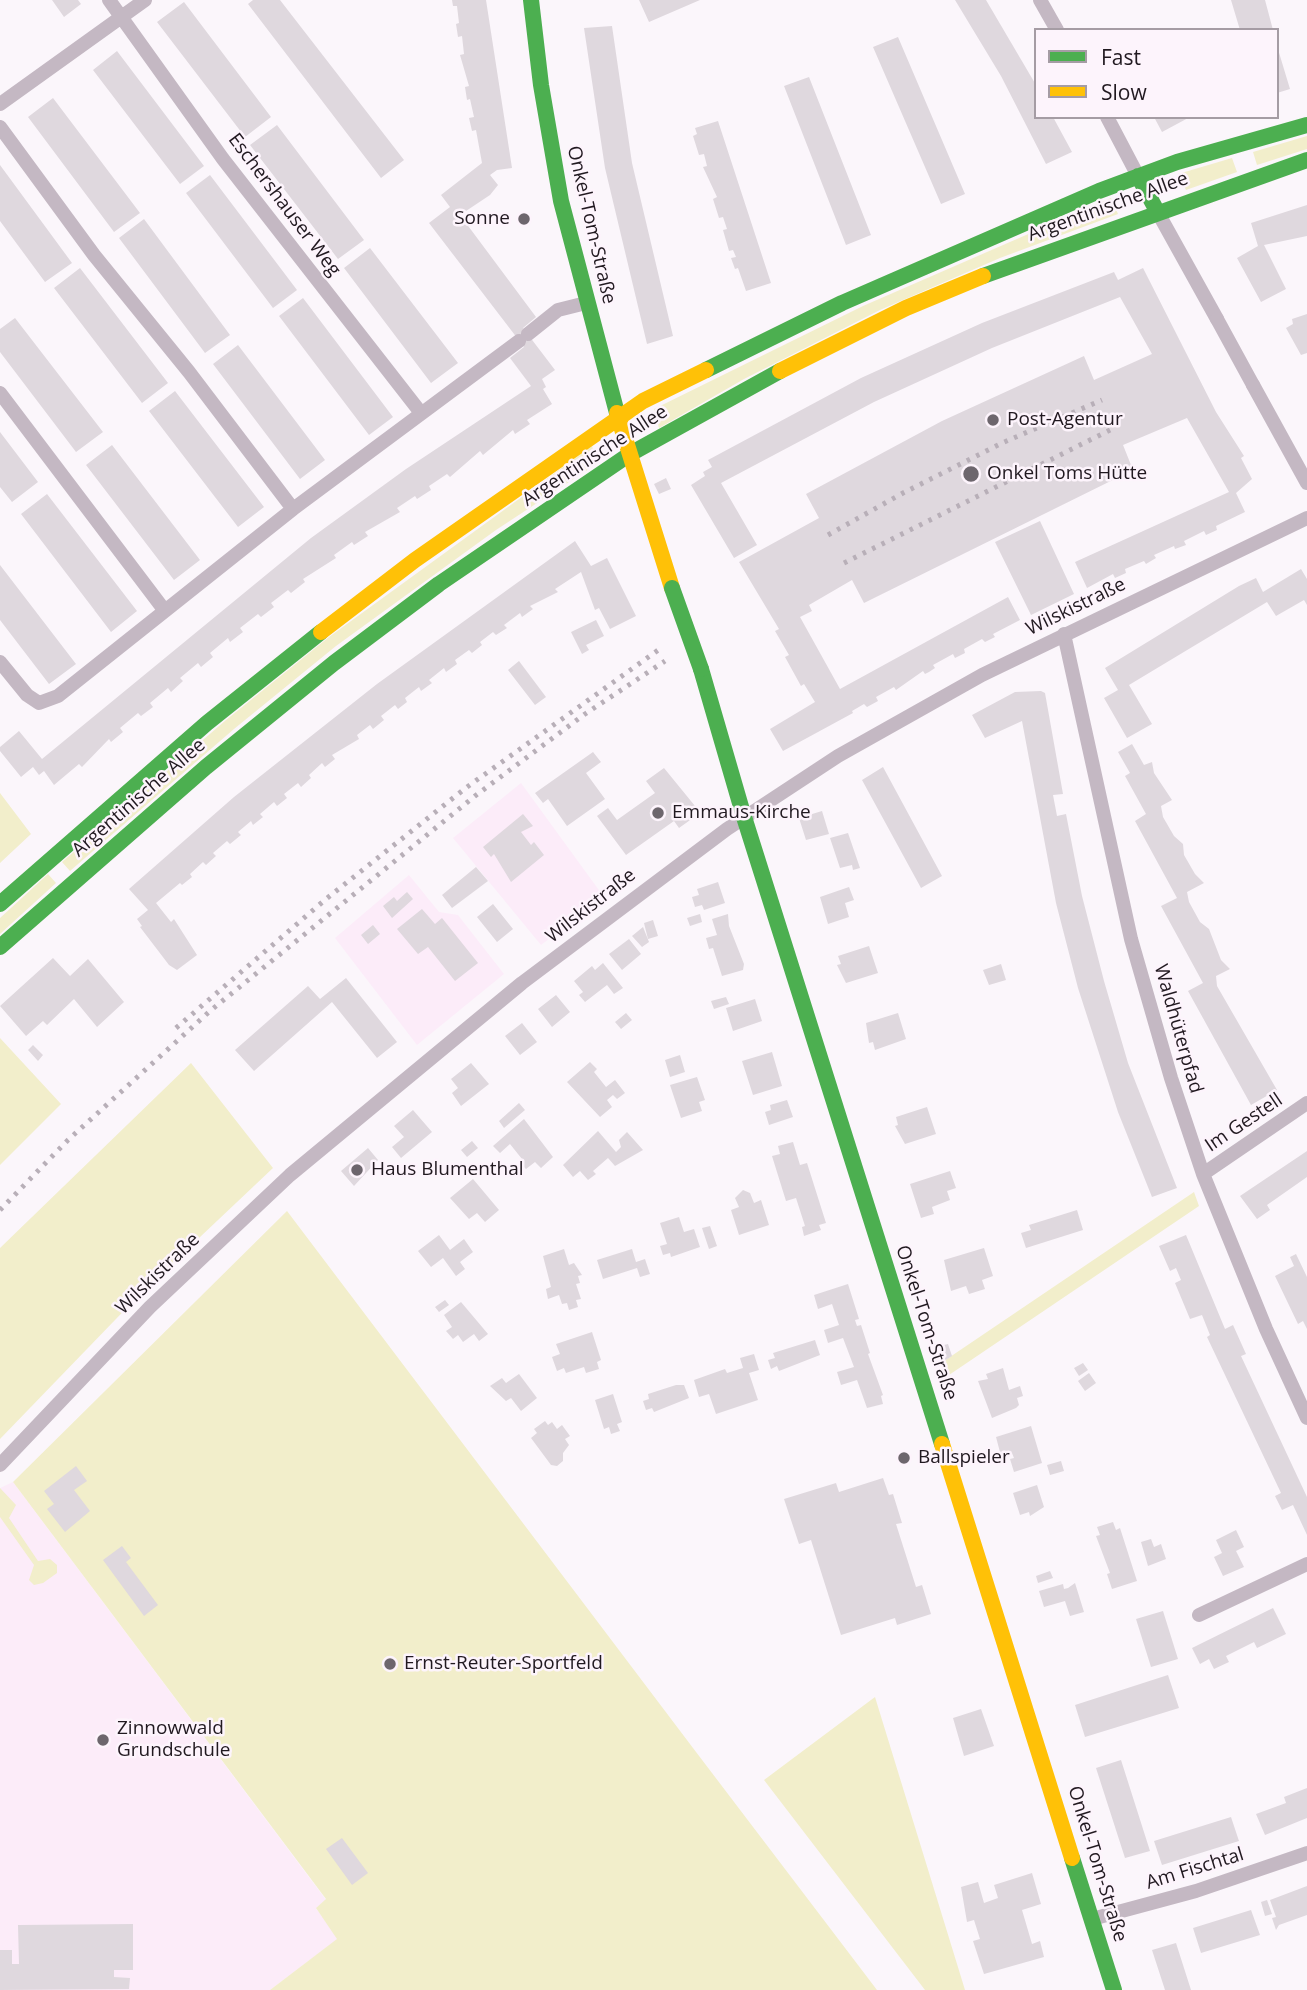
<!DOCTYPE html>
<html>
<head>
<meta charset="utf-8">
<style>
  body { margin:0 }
  #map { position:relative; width:1307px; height:1990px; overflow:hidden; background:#fbf6fb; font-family:"Open Sans",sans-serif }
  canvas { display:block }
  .legend { position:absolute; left:1034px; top:28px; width:245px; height:91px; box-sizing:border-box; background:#fdf4fc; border:2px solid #a59ca4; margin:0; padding:9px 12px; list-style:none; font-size:21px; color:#211920 }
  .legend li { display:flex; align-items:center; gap:14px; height:35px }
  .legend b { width:35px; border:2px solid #a59ca4 }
</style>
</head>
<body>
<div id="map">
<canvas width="1307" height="1990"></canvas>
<ul class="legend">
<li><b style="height:9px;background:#4caf50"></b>Fast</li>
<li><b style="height:9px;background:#ffc107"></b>Slow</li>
</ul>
</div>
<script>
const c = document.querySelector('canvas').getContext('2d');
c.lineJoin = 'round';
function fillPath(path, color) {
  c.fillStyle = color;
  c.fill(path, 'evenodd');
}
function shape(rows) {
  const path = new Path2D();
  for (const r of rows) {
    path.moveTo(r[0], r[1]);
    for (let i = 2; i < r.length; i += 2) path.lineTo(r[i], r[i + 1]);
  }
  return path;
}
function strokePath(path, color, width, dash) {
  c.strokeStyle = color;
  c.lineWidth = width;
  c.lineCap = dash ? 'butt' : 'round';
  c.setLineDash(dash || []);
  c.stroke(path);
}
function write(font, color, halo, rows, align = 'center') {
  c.font = font + ' "Open Sans",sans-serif';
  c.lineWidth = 5;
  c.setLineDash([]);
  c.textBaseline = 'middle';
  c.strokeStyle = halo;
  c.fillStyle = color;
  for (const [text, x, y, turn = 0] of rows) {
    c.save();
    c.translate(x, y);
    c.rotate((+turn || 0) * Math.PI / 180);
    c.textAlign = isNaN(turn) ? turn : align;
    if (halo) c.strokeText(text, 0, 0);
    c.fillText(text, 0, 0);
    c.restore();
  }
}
fillPath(shape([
  [521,783,604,897,541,945,453,838],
  [409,875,439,912,458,915,504,974,417,1045,335,938],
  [13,1482,326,1900,316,1908,338,1939,270,1990,0,1990,0,1488]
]), '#fcecf9');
fillPath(shape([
  [1307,136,1307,149,1257,165,1253,152],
  [1232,158,1237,172,1186,190,1178,174],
  [1111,198,1118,214,1000,258,880,310,744,379,659,428,654,409,863,306],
  [592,446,598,463,496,530,336,646,234,729,70,871,62,862,226,720,329,637],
  [0,793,31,834,0,863],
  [48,874,56,883,0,934,0,918],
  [0,1038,61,1104,0,1165],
  [191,1063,273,1168,144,1290,0,1439,0,1248],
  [1194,1192,1199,1206,949,1375,944,1361],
  [287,1211,693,1748,877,1990,270,1990,337,1939,316,1908,326,1899,13,1482],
  [0,1488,16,1505,9,1518,38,1561,50,1559,57,1565,57,1573,43,1583,34,1585,29,1580,34,1565,0,1517],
  [875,1697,965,1990,925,1990,764,1780]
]), '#f2eecb');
fillPath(shape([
  [52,0,78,0,81,4,64,17],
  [253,0,280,0,404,160,381,178,248,4],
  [452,0,486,0,512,168,497,170,490,175,498,185,490,195,460,215,536,317,523,328,555,370,542,379,546,387,543,389,552,404,527,420,530,424,515,434,513,430,483,455,480,451,450,477,447,474,429,486,431,490,417,499,415,496,397,508,400,512,365,532,368,536,354,545,352,542,334,555,336,558,303,579,305,582,291,593,288,590,271,603,274,607,261,617,258,614,240,628,243,632,230,642,228,638,210,653,213,657,201,667,198,663,180,678,183,681,171,692,168,688,150,703,153,707,141,716,138,713,120,728,123,732,111,742,109,739,82,767,79,764,54,785,44,771,39,775,33,767,21,777,0,751,0,747,19,731,42,759,311,538,406,469,531,386,510,358,524,347,429,223,450,207,441,195,482,163,476,130,472,131,469,118,474,117,470,99,467,100,465,87,469,86,460,55,464,54,462,36,458,37,456,24,459,23,457,6,453,6],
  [639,0,700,0,649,22],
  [955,0,986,0,1036,85,1036,117,1053,117,1072,152,1046,164,1001,76],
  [1231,0,1265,0,1273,30,1240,30],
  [184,2,271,117,245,137,157,22],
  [612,26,632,163,673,336,647,344,605,168,584,28],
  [898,37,965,194,941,204,873,47],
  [1277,46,1290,89,1277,93],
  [117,51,204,166,180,184,93,70],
  [809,77,871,235,846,245,784,86],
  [53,98,140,213,114,232,28,117],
  [1154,117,1190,117,1162,132],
  [718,121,771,283,746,291,738,268,735,269,731,258,736,257,733,250,729,251,723,230,727,229,723,217,719,218,713,199,717,197,703,167,707,166,704,154,699,155,693,136,697,134,695,128],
  [277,125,364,240,338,259,250,145],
  [0,165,72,263,45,282,0,221],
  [210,175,297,290,273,308,186,193],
  [1307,205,1307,236,1264,245,1286,289,1261,302,1237,258,1258,246,1251,223],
  [144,219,230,335,205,353,119,238],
  [370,248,458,363,431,383,344,268],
  [80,268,168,383,142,403,54,288],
  [1143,268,1216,412,1244,456,1241,458,1252,479,1236,493,1245,512,1216,526,1217,530,1206,535,1204,531,1184,541,1186,545,1175,549,1174,546,1154,555,1156,558,1146,564,1144,561,1125,569,1126,573,1115,578,1113,574,1087,588,1075,562,1229,492,1187,418,1123,445,1133,470,864,603,852,580,809,605,812,611,800,617,840,689,1008,597,1020,620,993,634,995,637,985,642,982,639,964,649,965,653,955,658,953,654,933,665,935,668,929,672,925,674,923,671,896,690,894,687,876,697,878,701,867,707,864,704,852,711,853,713,783,751,770,729,815,702,804,684,801,686,785,657,789,655,775,631,779,629,739,562,819,518,806,494,942,421,1084,356,1094,380,1152,354,1120,297,992,348,874,402,721,483,757,545,734,558,691,485,705,476,703,472,712,467,708,460,861,378,982,323,1114,272,1118,280],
  [303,298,393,417,369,435,279,316],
  [1307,314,1307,353,1301,355,1286,328,1293,324,1292,319],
  [15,318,103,432,76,452,0,352,0,329],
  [238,345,325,460,300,479,213,364],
  [175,391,264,507,238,527,149,411],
  [0,432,38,482,12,502,0,487],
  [112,445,200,560,174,580,86,465],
  [666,478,671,489,659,494,654,484],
  [47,494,137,611,111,632,21,514],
  [1040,521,1074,594,1031,615,995,542],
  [575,541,591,566,607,558,636,616,610,629,599,608,595,610,581,572,555,589,558,592,530,606,533,609,522,617,520,613,504,625,507,628,496,635,493,632,480,642,482,645,472,653,469,650,455,660,457,664,446,672,444,668,429,680,432,683,421,691,419,687,405,698,407,702,398,709,395,705,381,716,384,720,373,729,370,725,357,735,359,739,332,755,335,759,325,767,322,763,309,775,311,778,301,787,298,783,284,794,287,798,277,806,274,802,260,814,263,817,253,825,251,821,238,832,241,835,230,844,227,841,213,853,216,856,206,865,203,862,190,874,192,877,182,885,180,883,156,903,171,922,174,919,197,955,177,970,169,965,140,927,142,926,137,919,148,910,129,889,234,797,377,684],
  [0,565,76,664,49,684,0,620],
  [1301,569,1307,579,1307,605,1304,600,1276,616,1267,602,1129,685,1152,724,1127,738,1104,698,1118,690,1105,668,1239,586,1256,578,1263,592],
  [596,620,604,636,586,645,589,650,582,654,571,632],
  [519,661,546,697,535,705,508,670],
  [1041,691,1045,693,1063,794,1053,795,1057,816,1066,814,1082,896,1104,981,1128,1063,1177,1188,1152,1197,1118,1112,1078,988,1056,903,1022,721,985,738,972,715,1015,692],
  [1132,744,1144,765,1152,762,1154,773,1172,800,1161,806,1163,817,1174,836,1183,844,1184,855,1195,874,1204,883,1187,892,1189,902,1200,922,1209,929,1221,960,1230,969,1216,976,1217,986,1277,1090,1251,1105,1188,991,1203,983,1161,906,1177,898,1135,821,1146,814,1125,776,1130,773,1118,752],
  [593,752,601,762,586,773,605,799,567,826,548,799,543,803,535,793],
  [883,767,942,876,921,888,862,780],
  [664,768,695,806,688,811,693,818,679,828,674,821,626,855,597,816,608,808,617,820,655,793,646,781],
  [822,811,829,834,806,840,799,818],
  [523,814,533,826,521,832,531,845,534,842,544,855,511,882,494,854,491,857,483,847],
  [848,833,860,868,853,870,852,865,840,868,830,838],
  [476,867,488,881,452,908,442,895],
  [718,882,725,903,704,910,702,905,695,907,692,897,699,895,697,889],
  [849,887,854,900,845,903,849,917,828,924,820,897],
  [407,892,413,899,392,918,383,906,394,897,397,901],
  [493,904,513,929,497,942,477,917],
  [422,909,435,924,442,918,478,963,455,981,428,947,418,954,397,929],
  [700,914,702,922,690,926,687,918],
  [728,914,729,926,744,964,743,970,722,976,713,948,709,949,706,938,717,935,712,919],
  [653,920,658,936,648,939,644,923],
  [373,925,380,934,368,944,361,935],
  [643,927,649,942,642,947,632,936],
  [629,939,641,954,622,970,609,954],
  [869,946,878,973,846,983,837,965,841,964,838,956],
  [53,958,70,976,88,959,124,1002,97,1027,74,999,47,1025,43,1021,26,1036,0,1006],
  [603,963,623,988,614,994,607,985,585,1002,579,995,583,992,574,981,592,966,595,970],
  [1001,964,1006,980,989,985,983,970],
  [346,978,397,1042,377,1058,332,1002,254,1071,235,1050,308,986,320,999],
  [556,995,570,1012,552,1027,538,1009],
  [726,997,729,1004,714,1009,711,1001],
  [755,999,762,1021,733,1031,726,1008],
  [626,1013,632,1020,621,1029,615,1022],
  [898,1013,906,1039,875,1050,873,1042,869,1043,866,1023],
  [522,1023,537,1042,520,1055,505,1036],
  [33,1045,43,1055,38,1061,28,1050],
  [772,1052,782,1086,753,1095,742,1061],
  [680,1055,685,1072,670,1077,665,1060],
  [590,1062,597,1069,594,1072,606,1087,615,1080,625,1093,617,1099,613,1095,607,1100,612,1107,600,1117,567,1082],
  [471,1063,489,1084,461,1106,452,1093,458,1088,451,1079],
  [697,1077,705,1100,699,1102,702,1111,681,1118,670,1085],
  [787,1100,793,1117,769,1125,765,1112,771,1110,770,1105],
  [519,1103,525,1110,504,1128,499,1121],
  [927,1107,936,1134,905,1144,895,1126,898,1125,896,1117],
  [413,1110,432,1132,401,1158,392,1147,404,1137,394,1126],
  [524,1119,553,1157,541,1168,535,1162,526,1169,519,1162,522,1159,510,1144,500,1153,493,1146],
  [598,1131,616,1152,621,1147,619,1140,627,1132,643,1150,615,1166,608,1158,593,1171,596,1174,588,1180,580,1171,573,1177,563,1165],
  [472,1141,478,1148,467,1157,461,1150],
  [793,1142,800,1165,807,1163,826,1223,819,1225,821,1230,804,1236,802,1227,805,1226,796,1198,786,1201,772,1156,780,1154,778,1146],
  [368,1148,378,1160,354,1186,341,1171],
  [1307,1151,1307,1177,1267,1205,1270,1210,1257,1219,1240,1196],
  [950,1171,956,1188,947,1191,950,1200,932,1207,934,1214,921,1218,910,1184],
  [473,1179,499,1210,485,1222,477,1213,469,1219,450,1198],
  [743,1190,750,1193,754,1203,761,1200,769,1225,739,1235,731,1210,739,1207,735,1198],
  [1077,1210,1083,1230,1026,1248,1021,1233,1031,1230,1029,1225],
  [679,1217,684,1232,694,1229,700,1247,671,1257,670,1253,663,1255,660,1246,667,1244,660,1223],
  [710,1226,717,1246,709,1249,702,1228],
  [439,1235,450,1250,464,1239,473,1252,460,1262,465,1269,456,1276,443,1258,431,1267,418,1251],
  [1186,1235,1225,1329,1233,1325,1246,1354,1241,1356,1307,1497,1307,1535,1293,1505,1282,1510,1275,1496,1281,1493,1207,1337,1210,1335,1202,1315,1190,1319,1175,1283,1181,1280,1176,1268,1170,1271,1159,1246],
  [984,1248,993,1276,982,1280,985,1289,969,1294,966,1286,951,1291,944,1260],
  [564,1249,569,1265,574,1263,582,1275,578,1276,580,1283,576,1284,581,1299,576,1300,578,1307,569,1310,567,1303,562,1304,559,1295,548,1299,546,1289,551,1287,543,1256],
  [632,1249,636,1262,645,1259,650,1274,640,1277,637,1268,603,1279,597,1260],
  [1296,1254,1307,1277,1307,1329,1303,1321,1298,1324,1275,1276,1294,1266,1290,1257],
  [848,1284,859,1319,855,1320,857,1326,861,1325,870,1353,868,1354,883,1395,881,1396,883,1404,867,1408,857,1380,841,1385,837,1372,854,1367,843,1338,828,1343,824,1330,839,1325,832,1304,818,1309,814,1295],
  [445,1300,449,1305,439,1312,435,1307],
  [461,1302,488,1334,479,1341,474,1334,463,1342,458,1335,453,1339,446,1331,452,1327,444,1315],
  [592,1332,601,1360,597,1362,599,1369,586,1373,584,1367,566,1373,564,1368,557,1371,552,1357,560,1354,556,1344],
  [815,1340,820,1355,779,1371,777,1366,771,1369,768,1360,775,1358,773,1353],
  [948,1344,952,1356,944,1361,940,1346],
  [754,1354,759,1370,749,1373,758,1400,716,1414,709,1394,699,1397,694,1380,725,1369,727,1373,743,1368,740,1358],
  [1083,1363,1088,1370,1079,1376,1074,1368],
  [1003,1368,1009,1390,1020,1386,1023,1396,1017,1398,1019,1405,1016,1408,992,1418,978,1381,988,1379,986,1374],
  [1089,1373,1096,1383,1085,1391,1078,1381],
  [519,1374,537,1398,521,1411,511,1398,506,1401,490,1386,502,1378,506,1383],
  [676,1385,684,1385,689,1398,654,1412,652,1408,646,1410,643,1401,649,1399,648,1394],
  [613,1394,622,1422,617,1424,620,1431,611,1434,609,1427,604,1429,595,1400],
  [545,1421,548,1425,552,1422,557,1429,562,1425,570,1436,565,1439,569,1445,563,1453,563,1461,557,1466,551,1465,531,1438,537,1433,534,1429],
  [1031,1426,1042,1463,1014,1472,1010,1459,1014,1458,1012,1453,1001,1456,996,1437],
  [1061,1461,1064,1471,1050,1475,1047,1465],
  [76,1466,87,1481,74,1490,90,1511,65,1532,47,1509,54,1504,44,1491],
  [883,1478,889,1495,893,1494,902,1523,896,1524,916,1587,922,1585,931,1614,897,1625,895,1618,841,1635,811,1540,799,1544,784,1499,836,1483,839,1492],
  [1037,1485,1044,1507,1030,1516,1029,1512,1020,1515,1013,1493],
  [1113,1522,1116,1530,1120,1528,1137,1581,1112,1589,1107,1574,1110,1573,1096,1536,1100,1535,1097,1527],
  [1236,1530,1244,1547,1236,1551,1244,1567,1223,1576,1214,1557,1222,1553,1216,1540],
  [1151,1539,1154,1547,1161,1544,1166,1559,1148,1566,1141,1542],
  [122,1546,131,1558,126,1562,158,1605,144,1616,103,1560],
  [1050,1571,1053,1578,1038,1583,1036,1576],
  [1075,1583,1084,1612,1070,1616,1065,1601,1044,1607,1039,1591,1063,1584,1064,1589,1068,1588],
  [1273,1608,1286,1634,1257,1648,1254,1642,1226,1656,1229,1662,1214,1669,1209,1659,1200,1664,1192,1648],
  [1163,1611,1178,1659,1151,1667,1136,1619],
  [1168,1675,1179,1708,1085,1737,1075,1705],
  [981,1709,994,1746,964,1756,953,1718],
  [1121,1760,1150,1851,1125,1858,1096,1768],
  [1307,1788,1307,1818,1265,1835,1256,1814,1286,1803,1284,1797],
  [1231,1817,1239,1841,1162,1865,1154,1841],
  [342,1838,368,1873,352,1885,326,1849],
  [1032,1873,1041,1904,1022,1910,1032,1944,1040,1941,1044,1957,984,1974,973,1941,980,1939,974,1920,967,1922,961,1887,978,1882,984,1903,998,1898,994,1885],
  [1307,1886,1307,1915,1279,1925,1276,1930,1272,1918,1276,1917,1270,1900],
  [1267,1900,1272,1914,1265,1916,1261,1902],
  [1251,1910,1260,1935,1201,1953,1193,1928],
  [133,1924,133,1970,114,1970,114,1977,130,1978,129,1989,0,1990,0,1950,12,1950,12,1964,19,1964,18,1925],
  [1176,1943,1191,1990,1165,1990,1152,1950]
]), '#dfd8de');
strokePath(shape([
  [109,0,223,159,421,413],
  [1040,0,1057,30],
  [0,104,145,0],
  [1107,117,1138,176],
  [0,127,94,255,189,372,293,509],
  [1157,211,1217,319],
  [528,334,558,310,586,303],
  [1253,385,1307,483],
  [0,393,165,611],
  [1064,634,1131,939,1171,1078,1203,1174,1266,1329,1307,1418],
  [0,662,27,695,39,703,58,696,293,509,519,341],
  [1203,1174,1307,1103],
  [0,1465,150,1307,290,1175,522,983,727,829,838,756,982,675,1307,518],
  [1199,1615,1307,1564],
  [1092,1919,1196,1891,1307,1853]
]), '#c4b8c3', 14);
strokePath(shape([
  [531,0,541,85,561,201,617,413],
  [1138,176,1157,211],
  [983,276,1307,160],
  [706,370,842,303,1099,191,1177,162,1307,125],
  [701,669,744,817,942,1444],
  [0,904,207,723,321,632],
  [0,947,206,767,334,663,439,584,630,454,780,371],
  [1072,1858,1114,1990]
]), '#4caf50', 16);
strokePath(shape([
  [780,371,906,308,983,276],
  [617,413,672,588],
  [321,632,415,560,643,401,706,370],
  [942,1444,1072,1858]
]), '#ffc107', 16);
strokePath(shape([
  [828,535,903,493,1002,443,1102,400],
  [844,563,1114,428],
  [176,1028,326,899,467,787,661,648],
  [0,1210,68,1140,210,1011,475,796,585,714,665,661]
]), '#b8afb8', 5, [3.5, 7]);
strokePath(shape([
  [1217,319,1253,385]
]), '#c4b8c3', 14);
strokePath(shape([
  [672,588,701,669]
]), '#4caf50', 16);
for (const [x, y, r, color] of [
  [524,219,7,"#6d666d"],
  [993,420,7,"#6d666d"],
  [971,474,9,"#6d666d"],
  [658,813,7,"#6d666d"],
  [357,1170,7,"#6d666d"],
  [904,1458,7,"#6d666d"],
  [390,1664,7,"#6d666d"],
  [103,1740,7,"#6d666d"]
]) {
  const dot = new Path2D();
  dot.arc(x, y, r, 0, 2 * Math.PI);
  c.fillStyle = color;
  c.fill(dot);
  strokePath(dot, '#fdf4fc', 2.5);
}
write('19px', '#211920', '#fdf4fc', [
  ["Eschershauser Weg",284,205,53],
  ["Argentinische Allee",1108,207,-20],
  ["Onkel-Tom-Straße",591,225,77],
  ["Argentinische Allee",595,456,-33],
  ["Wilskistraße",1076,607,-26],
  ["Argentinische Allee",139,798,-41],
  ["Wilskistraße",591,906,-38],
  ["Waldhüterpfad",1178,1029,74],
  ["Im Gestell",1244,1123,-34],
  ["Wilskistraße",158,1274,-44],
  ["Onkel-Tom-Straße",926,1323,72],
  ["Onkel-Tom-Straße",1097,1864,73],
  ["Am Fischtal",1195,1869,-17]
]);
write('19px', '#211920', '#fdf4fc', [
  ["Sonne",510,219,"right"],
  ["Post-Agentur",1007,420],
  ["Onkel Toms Hütte",987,474],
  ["Emmaus-Kirche",672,813],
  ["Haus Blumenthal",371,1170],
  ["Ballspieler",918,1458],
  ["Ernst-Reuter-Sportfeld",404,1664],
  ["Zinnowwald",117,1729],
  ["Grundschule",117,1751]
], 'left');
</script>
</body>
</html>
